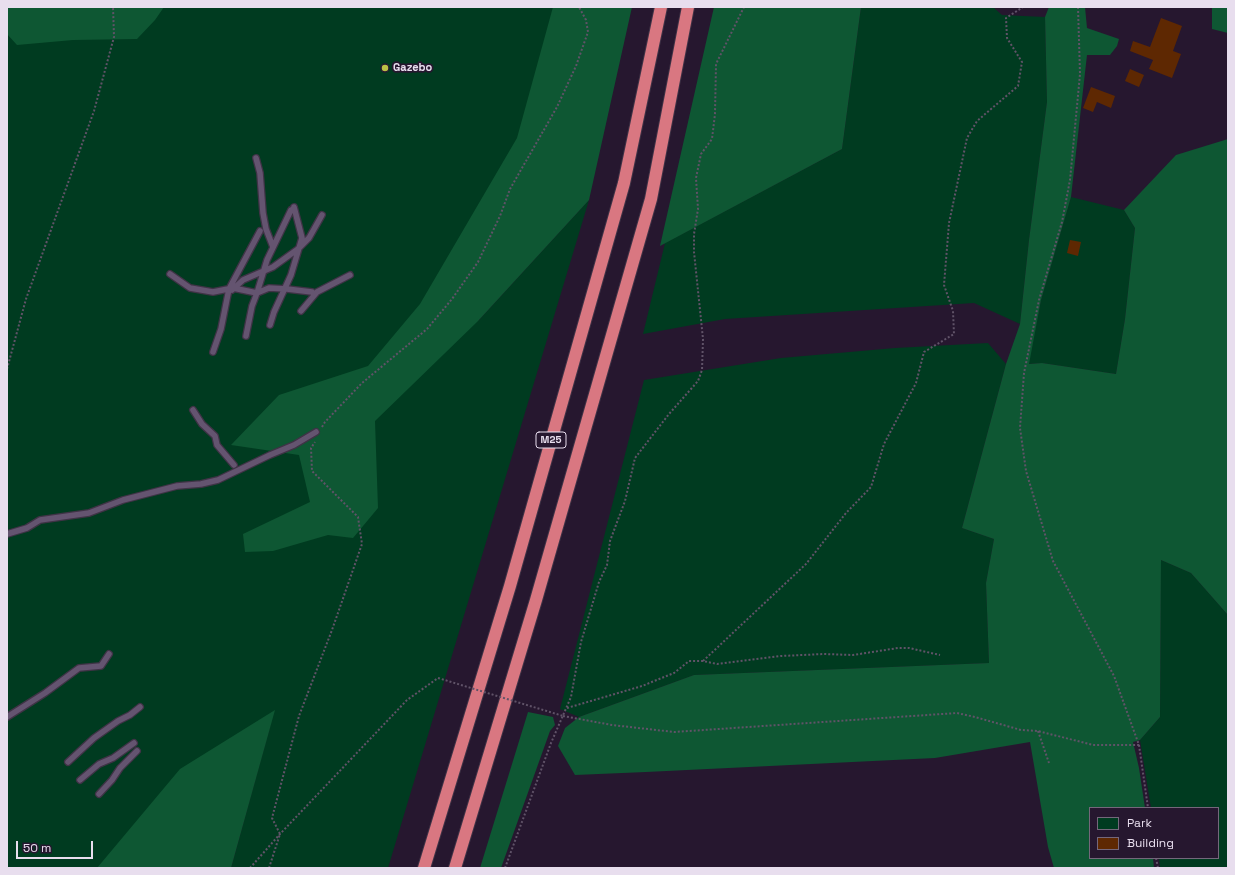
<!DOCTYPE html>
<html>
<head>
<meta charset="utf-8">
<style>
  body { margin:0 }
  #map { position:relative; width:1235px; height:875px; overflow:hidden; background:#26172f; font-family:"Space Grotesk",sans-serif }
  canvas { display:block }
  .frame { position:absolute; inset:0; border:8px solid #e8deee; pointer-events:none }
  .legend { position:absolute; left:1089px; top:807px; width:130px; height:52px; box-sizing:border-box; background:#26172f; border:1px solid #74677b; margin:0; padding:5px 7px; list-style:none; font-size:12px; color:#e8deee }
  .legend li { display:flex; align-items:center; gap:8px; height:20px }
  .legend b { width:20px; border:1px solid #74677b }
  .scale { position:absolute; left:16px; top:841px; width:77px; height:18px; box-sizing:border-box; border:2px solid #e8deee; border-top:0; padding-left:5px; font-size:12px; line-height:14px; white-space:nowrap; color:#e8deee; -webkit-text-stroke:3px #26172f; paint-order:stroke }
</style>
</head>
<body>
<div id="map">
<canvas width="1235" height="875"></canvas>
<div class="frame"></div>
<ul class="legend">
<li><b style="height:11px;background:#003b20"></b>Park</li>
<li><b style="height:11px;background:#5e2802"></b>Building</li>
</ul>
<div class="scale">50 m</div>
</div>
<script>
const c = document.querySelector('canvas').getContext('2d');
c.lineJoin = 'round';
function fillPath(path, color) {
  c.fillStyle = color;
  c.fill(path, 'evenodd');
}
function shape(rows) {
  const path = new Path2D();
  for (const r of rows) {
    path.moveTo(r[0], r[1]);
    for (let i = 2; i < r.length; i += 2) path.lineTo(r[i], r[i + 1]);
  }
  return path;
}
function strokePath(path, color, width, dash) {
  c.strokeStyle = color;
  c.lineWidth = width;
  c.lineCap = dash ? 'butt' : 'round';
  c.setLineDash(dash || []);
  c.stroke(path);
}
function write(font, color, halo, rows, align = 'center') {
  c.font = font + ' "Space Grotesk",sans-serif';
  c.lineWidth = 3.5;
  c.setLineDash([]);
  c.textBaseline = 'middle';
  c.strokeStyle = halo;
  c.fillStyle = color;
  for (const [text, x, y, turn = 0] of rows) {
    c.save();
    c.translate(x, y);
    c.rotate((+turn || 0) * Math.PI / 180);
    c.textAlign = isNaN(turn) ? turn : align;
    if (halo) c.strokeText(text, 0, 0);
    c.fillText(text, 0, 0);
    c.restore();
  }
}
fillPath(shape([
  [7,7,580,7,478,321,589,200,388,868,231,868,271,723,152,868,7,868],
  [861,7,993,7,1002,15,1045,17,1047,102,1029,240,1020,324,974,303,725,319,643,334,665,243,842,149],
  [1071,197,1124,210,1135,228,1125,319,1116,374,1042,363,1028,364,1041,300],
  [988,343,1006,364,962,528,994,539,986,583,989,663,694,675,579,717,560,709,644,380,781,358,895,348],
  [1161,560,1191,573,1228,615,1228,868,1160,868,1159,858,1218,858,1218,808,1151,808,1140,740,1160,717]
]), '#003b20');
fillPath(shape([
  [7,7,164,7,155,20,137,39,73,40,17,45,7,34],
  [553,7,632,7,589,200,478,321,375,421,378,508,353,538,328,535,273,551,245,552,243,534,310,502,299,455,231,445,279,395,368,366,420,304,517,138],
  [714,7,861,7,842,149,660,246],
  [1049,7,1085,7,1087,28,1119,39,1117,46,1110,55,1087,55,1071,197,1041,300,1029,364,1042,363,1116,374,1125,319,1135,228,1124,210,1176,155,1228,139,1228,615,1191,573,1161,560,1160,717,1140,740,1133,742,1139,768,1145,808,1090,808,1090,858,1153,858,1154,868,1054,868,1048,847,1030,742,935,758,646,772,575,775,558,746,565,728,579,717,694,675,989,663,986,583,994,539,962,528,1006,364,1020,324,1029,240,1047,102,1045,17],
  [1212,7,1228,7,1228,33,1212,29],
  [275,710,231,868,97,868,180,769],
  [528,712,553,717,555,725,550,731,501,868,480,868]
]), '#0e5733');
fillPath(shape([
  [1161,18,1182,26,1173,51,1181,54,1172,78,1149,69,1153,60,1130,51,1133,41,1150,47],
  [1130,69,1144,75,1139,87,1125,81],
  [1091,87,1115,96,1111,108,1097,102,1093,112,1083,108],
  [1070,240,1081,242,1078,256,1067,253]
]), '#5e2802');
const service = shape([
  [256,158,260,173,263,213,266,229,273,247],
  [170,274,190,288,213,292,233,288,257,293,267,260,291,210],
  [232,290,243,280,273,267,298,249,309,238,322,215],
  [301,311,317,292,350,275],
  [270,325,274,312,291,275,302,238,294,207],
  [246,336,252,306,257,293,269,288,287,289,312,292],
  [213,352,221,329,229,289,260,231],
  [193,410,202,424,215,436,217,445,234,465],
  [7,534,27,528,40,520,89,513,123,500,177,486,201,484,218,480,270,455,294,445,316,432],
  [7,717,45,693,79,668,101,666,109,654],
  [68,762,94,738,118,721,130,715,140,707],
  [80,780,99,764,113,758,134,743],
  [99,794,112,780,120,768,137,751]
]);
const motorway = shape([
  [424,868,510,586,624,183,661,7],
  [455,868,536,600,651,199,688,7]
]);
strokePath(service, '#3f3346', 8);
strokePath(motorway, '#3f3346', 14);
strokePath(shape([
  [1078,7,1080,74,1070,180,1062,222,1039,300,1024,373,1020,428,1026,471,1053,561,1114,676,1139,745,1148,808],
  [7,369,26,299,94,111,114,37,113,7],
  [322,427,325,422,362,383,427,329,452,299,478,262,500,216,510,189,557,107,576,66,588,32,586,20,579,7],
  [703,661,806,564,846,513,871,487,884,444,916,383,924,352,954,334,953,311,944,285,949,223,967,138,977,121,1018,86,1022,62,1007,38,1006,18,1023,7],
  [567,708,642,686,674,673,689,661,703,661,717,664,781,656,824,654,853,655,898,648,909,648,940,655],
  [563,716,612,725,674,732,957,713,975,717,1021,730,1038,731,1093,745,1139,745],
  [1038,731,1049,763],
  [1156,858,1158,868],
  [250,868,280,834,407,700,438,678],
  [269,868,280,834,272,818,299,716,332,630,362,544,358,517,312,471,311,448,315,442],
  [505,868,551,743,571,697,581,642,599,582,607,565,610,541,625,501,635,458,669,414,698,381,702,370,703,339,694,252,694,234,698,209,696,178,701,154,712,139,715,114,716,64,744,7]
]), '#605368', 2, [2, 2]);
strokePath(service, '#645470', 5.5);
strokePath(motorway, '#d97781', 12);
strokePath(shape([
  [438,678,563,716]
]), '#605368', 2, [2, 2]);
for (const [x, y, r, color] of [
  [385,68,4,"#bbc045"]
]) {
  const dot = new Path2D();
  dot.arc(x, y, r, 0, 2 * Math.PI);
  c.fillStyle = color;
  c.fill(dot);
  strokePath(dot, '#26172f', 1.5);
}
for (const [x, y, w] of [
  [551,440,30]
]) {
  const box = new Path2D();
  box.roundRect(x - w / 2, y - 8, w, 16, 3);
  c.fillStyle = '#26172f';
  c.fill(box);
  strokePath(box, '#e8deee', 1);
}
write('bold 10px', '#e8deee', null, [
  ["M25",551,440]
]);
write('bold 11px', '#e8deee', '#26172f', [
  ["Gazebo",393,68]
], 'left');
</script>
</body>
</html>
